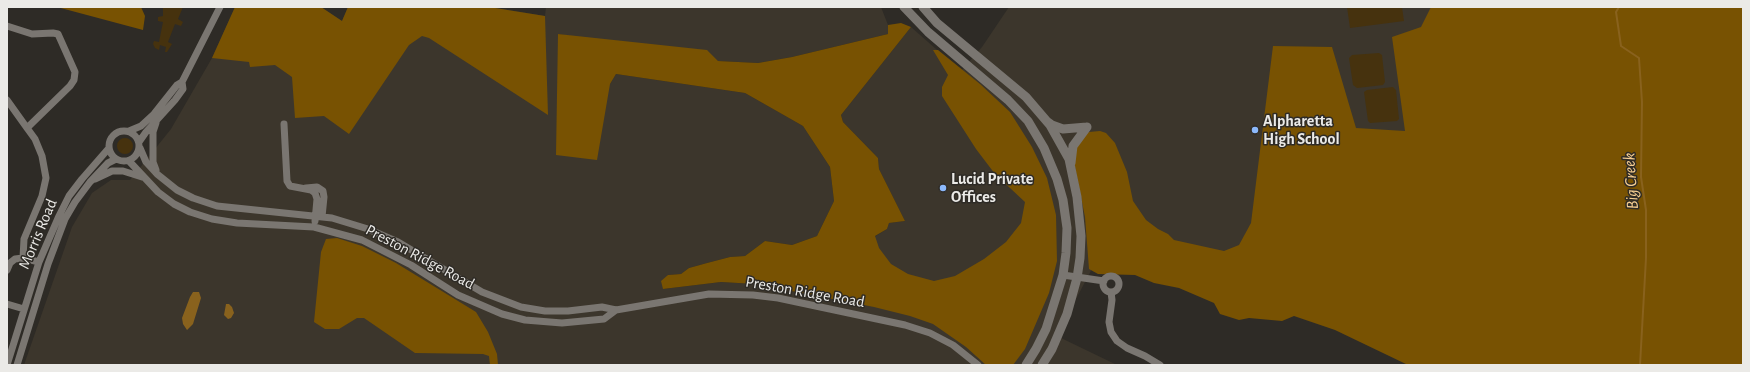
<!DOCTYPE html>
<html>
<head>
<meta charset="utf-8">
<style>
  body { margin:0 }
  #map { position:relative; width:1750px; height:372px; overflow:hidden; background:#2e2b26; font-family:"Alegreya Sans",sans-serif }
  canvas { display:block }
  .frame { position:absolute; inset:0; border:8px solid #ebeae7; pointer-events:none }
</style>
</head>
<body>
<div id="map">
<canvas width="1750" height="372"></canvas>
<div class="frame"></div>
</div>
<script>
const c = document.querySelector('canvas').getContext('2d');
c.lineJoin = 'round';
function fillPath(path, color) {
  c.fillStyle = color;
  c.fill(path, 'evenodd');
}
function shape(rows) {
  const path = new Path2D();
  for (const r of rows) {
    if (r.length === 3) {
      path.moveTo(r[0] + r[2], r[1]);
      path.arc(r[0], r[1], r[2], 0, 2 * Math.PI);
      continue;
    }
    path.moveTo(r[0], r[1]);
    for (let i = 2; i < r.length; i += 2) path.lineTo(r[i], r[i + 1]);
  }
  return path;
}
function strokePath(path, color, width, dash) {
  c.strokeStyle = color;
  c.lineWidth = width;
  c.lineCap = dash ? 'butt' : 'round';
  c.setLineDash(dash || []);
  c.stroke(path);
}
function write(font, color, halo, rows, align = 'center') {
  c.font = font + ' "Alegreya Sans",sans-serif';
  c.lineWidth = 3;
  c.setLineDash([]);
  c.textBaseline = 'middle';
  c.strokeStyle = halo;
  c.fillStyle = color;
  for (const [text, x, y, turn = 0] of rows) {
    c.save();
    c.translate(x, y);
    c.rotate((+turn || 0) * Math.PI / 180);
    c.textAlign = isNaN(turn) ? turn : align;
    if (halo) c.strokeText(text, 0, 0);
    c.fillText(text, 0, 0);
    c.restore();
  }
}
fillPath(shape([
  [235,7,321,7,342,21,348,7,489,7,545,16,546,7,881,7,888,25,888,34,792,57,758,63,718,61,558,34,610,84,616,74,745,93,803,126,830,167,834,201,817,236,792,245,765,241,745,256,730,257,707,263,689,268,681,274,668,275,663,289,721,282,755,284,846,302,866,242,887,229,889,223,905,221,879,169,878,158,843,122,841,115,911,27,961,71,982,47,1009,7,1481,7,1409,175,1328,256,1093,267,1068,314,1059,337,1117,365,24,365,72,227,92,193,111,180,130,180,171,129,212,58]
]), '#3c362c');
fillPath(shape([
  [163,7,183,7,178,19,183,22,181,26,175,24,168,42,172,44,167,52,165,52,166,47,160,45,159,50,155,48,153,44,154,41,159,42,163,22,158,21,158,17,163,16],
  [1347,7,1402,7,1404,21,1350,28],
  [1379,53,1382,55,1385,82,1383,85,1357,88,1353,85,1349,58,1352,55],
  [1393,87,1396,90,1399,119,1397,121,1370,123,1368,121,1364,92,1367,90],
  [125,146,8]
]), '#46320e');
fillPath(shape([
  [57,7,141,7,145,16,143,30],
  [235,7,321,7,342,21,348,7,489,7,545,16,548,115,429,38,422,36,409,45,349,134,324,116,295,118,292,77,275,65,250,67,249,62,212,58],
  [1431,7,1743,7,1743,365,1408,365,1335,330,1294,316,1282,321,1249,318,1239,320,1220,314,1214,303,1179,288,1154,283,1135,275,1098,274,1089,269,1085,217,1074,162,1074,148,1082,136,1089,132,1100,131,1106,133,1115,143,1127,172,1133,201,1146,220,1158,229,1168,234,1174,240,1224,251,1239,245,1251,223,1273,46,1332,47,1356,128,1405,131,1392,37,1421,27],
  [901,23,911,27,841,115,843,122,878,158,879,169,905,221,889,223,887,229,875,236,879,248,891,264,908,274,934,281,955,276,984,259,1006,242,1021,223,1025,202,995,174,976,149,942,96,942,87,948,75,933,50,938,50,980,84,1010,112,1032,147,1047,178,1056,215,1057,261,1049,293,1025,349,1013,365,986,365,966,347,933,324,910,316,874,307,755,284,721,282,663,289,661,281,668,275,681,274,689,268,707,263,730,257,745,256,765,241,792,245,817,236,834,201,830,167,803,126,745,93,616,74,610,84,597,160,556,155,558,34,707,50,718,61,758,63,792,57,888,34,888,25],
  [337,238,362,246,396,263,476,312,488,332,497,354,498,365,490,365,489,356,483,354,415,353,364,318,357,318,339,329,325,329,314,322,321,252,326,239]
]), '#785202');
fillPath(shape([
  [193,292,199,292,201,298,193,324,187,330,183,324,182,318,190,297],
  [226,304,229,304,232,307,234,313,231,318,228,319,224,315]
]), '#89621d');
strokePath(shape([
  [1619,7,1616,12,1621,46,1639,58,1642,102,1641,177,1646,210,1646,258,1640,365]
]), '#89621d', 2);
strokePath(shape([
  [7,26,32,34,53,33,58,34,75,72,74,80,70,86,27,128,7,100],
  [284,124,287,181,290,186,311,190,315,193,317,199,315,221],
  [124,146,15],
  [129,131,141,126,154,114,177,85,182,82,220,7],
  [139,142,146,132,175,100,183,89,182,82],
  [140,148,146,162,157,174,177,190,193,198,217,206,332,218,368,229,398,242,482,292,521,307,545,311,568,311,602,307,616,310,709,294,753,295,778,298,905,325,930,333,953,345,978,365],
  [129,161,158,192,174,204,190,212,212,219,237,223,314,227,362,240,411,265,458,295,502,314,525,320,562,323,604,319,616,310],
  [156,170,153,162,153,132,156,123],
  [95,179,112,171,123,171,142,177],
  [306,188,317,187,323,191,324,197,322,217],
  [23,258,24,239,42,196,46,178,42,156,35,139,27,128],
  [7,270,10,263,15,259,23,258,39,262],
  [1063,275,1104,281],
  [1111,284,8],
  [1111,292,1112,300,1109,322,1111,332,1117,341,1127,348,1145,356,1160,365],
  [7,304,24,309],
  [7,365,39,262,59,216,69,196,82,179,109,148],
  [17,365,48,264,65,219,75,202,90,182,108,163,116,159]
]), '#7a7671', 7);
strokePath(shape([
  [904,7,928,32,1008,100,1028,121,1044,148,1057,179,1063,200,1067,228,1066,253,1063,275,1046,329,1036,349,1026,365],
  [923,7,937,23,1026,97,1050,125,1069,159,1077,197,1081,236,1080,258,1077,278,1067,314,1052,349,1042,365],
  [1048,122,1052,125,1063,129,1087,127],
  [1071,163,1073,146,1087,127]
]), '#7a7671', 9);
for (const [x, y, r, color] of [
  [1255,130,4,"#8cb9fc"],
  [943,188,4,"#8cb9fc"]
]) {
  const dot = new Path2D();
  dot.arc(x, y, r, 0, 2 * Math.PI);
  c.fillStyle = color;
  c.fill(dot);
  strokePath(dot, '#2e2b26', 1.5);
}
write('bold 16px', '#ebeae7', '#2e2b26', [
  ["Alpharetta",1263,121],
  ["High School",1263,139],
  ["Lucid Private",951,179],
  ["Offices",951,197]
], 'left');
write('16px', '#ebeae7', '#2e2b26', [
  ["Morris Road",38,234,-67],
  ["Preston Ridge Road",420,257,28],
  ["Preston Ridge Road",805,292,10]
]);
write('italic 17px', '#f7cf91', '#2e2b26', [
  ["Big Creek",1631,181,-94]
]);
</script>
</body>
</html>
